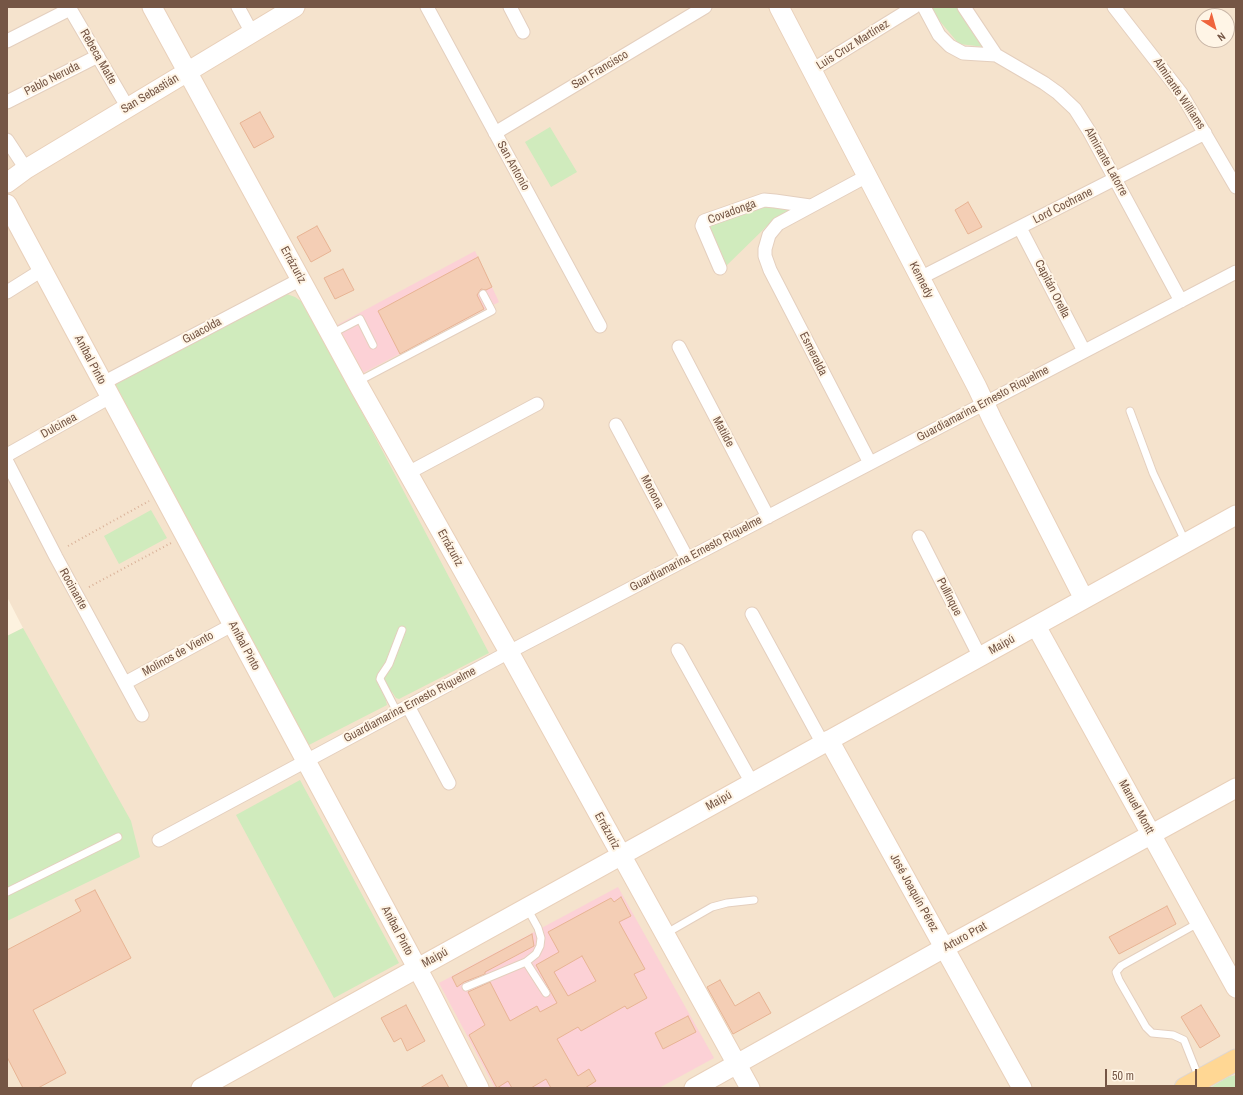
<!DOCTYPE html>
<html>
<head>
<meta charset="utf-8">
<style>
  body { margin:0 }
  #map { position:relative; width:1243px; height:1095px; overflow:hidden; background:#fdf2df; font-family:"Archivo Narrow",sans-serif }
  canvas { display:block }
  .frame { position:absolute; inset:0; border:8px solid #755645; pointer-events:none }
  .north { position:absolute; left:1195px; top:8px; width:40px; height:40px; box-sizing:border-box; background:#fff5e6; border:1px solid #c8b5a6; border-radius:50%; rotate:143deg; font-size:11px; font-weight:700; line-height:16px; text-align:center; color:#755645 }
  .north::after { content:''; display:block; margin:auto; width:14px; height:18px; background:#ef643c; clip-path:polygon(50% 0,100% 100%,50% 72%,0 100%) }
  .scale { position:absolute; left:1105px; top:1069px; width:92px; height:18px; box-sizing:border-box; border:2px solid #755645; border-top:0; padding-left:5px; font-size:12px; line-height:14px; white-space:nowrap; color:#755645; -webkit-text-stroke:3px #fff5e6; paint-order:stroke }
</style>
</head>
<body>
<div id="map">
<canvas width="1243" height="1095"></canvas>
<div class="frame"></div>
<div class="north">N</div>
<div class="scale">50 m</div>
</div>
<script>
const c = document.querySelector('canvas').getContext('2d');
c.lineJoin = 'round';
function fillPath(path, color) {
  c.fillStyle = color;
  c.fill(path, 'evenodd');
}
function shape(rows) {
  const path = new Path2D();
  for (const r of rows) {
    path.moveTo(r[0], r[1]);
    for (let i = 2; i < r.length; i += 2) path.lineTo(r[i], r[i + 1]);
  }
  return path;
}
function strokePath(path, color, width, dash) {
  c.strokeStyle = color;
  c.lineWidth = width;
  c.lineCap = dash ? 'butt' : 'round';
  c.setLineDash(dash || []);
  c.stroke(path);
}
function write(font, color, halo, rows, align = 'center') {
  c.font = font + ' "Archivo Narrow",sans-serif';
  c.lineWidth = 4;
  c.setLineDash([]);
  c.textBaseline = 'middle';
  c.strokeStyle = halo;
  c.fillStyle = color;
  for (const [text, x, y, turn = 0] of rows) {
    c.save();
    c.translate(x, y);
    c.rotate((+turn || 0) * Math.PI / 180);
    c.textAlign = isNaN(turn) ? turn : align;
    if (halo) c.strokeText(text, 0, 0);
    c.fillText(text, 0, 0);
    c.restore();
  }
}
fillPath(shape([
  [7,7,1236,7,1236,1088,7,1088,7,636,23,628,7,597],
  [1203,16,1227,16,1227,40,1203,40]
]), '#f5e3cd');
fillPath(shape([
  [475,251,499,302,363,373,337,325],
  [618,887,714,1058,659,1088,495,1088,439,983]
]), '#fcd1d6');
fillPath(shape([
  [928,7,959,7,985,47,959,44],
  [550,127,577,172,551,187,525,142],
  [769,205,792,208,769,224,723,269,705,225],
  [284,293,295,297,305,304,489,653,399,699,396,698,392,692,385,696,387,705,305,747,110,385],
  [151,510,167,538,119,564,104,536],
  [23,628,131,821,140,857,7,921,7,636],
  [300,780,399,963,334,998,236,815],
  [1236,1075,1236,1088,1210,1088,1228,1077]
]), '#d0ebbd');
const building = shape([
  [260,112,274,137,254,148,240,123,260,112],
  [968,202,982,227,968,234,955,210,968,202],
  [317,226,331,251,311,262,297,237,317,226],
  [478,257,492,287,486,290,481,289,477,295,484,309,400,354,378,311,478,257],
  [343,269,354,290,335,299,324,278,343,269],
  [95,890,131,958,33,1010,66,1073,38,1088,23,1088,7,1057,7,950,81,911,75,900,95,890],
  [621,897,631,916,619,922,645,969,634,974,647,998,627,1009,625,1006,581,1031,578,1027,557,1039,578,1076,589,1069,596,1081,585,1088,551,1088,546,1079,531,1088,512,1088,508,1081,497,1088,469,1035,485,1025,468,992,490,982,510,1021,537,1006,540,1012,557,1003,536,965,559,952,548,932,611,898,614,902,621,897],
  [582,956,596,981,568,996,554,972,582,956],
  [1167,906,1176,924,1119,954,1109,937,1167,906],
  [532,934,534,946,485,972,485,974,464,982,457,987,452,977,532,934],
  [720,980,735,1006,759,992,771,1013,733,1034,707,987,720,980],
  [406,1005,425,1041,407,1051,401,1038,394,1042,381,1018,406,1005],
  [1201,1005,1220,1036,1200,1048,1181,1017,1201,1005],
  [688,1016,696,1032,663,1049,655,1033,688,1016],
  [442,1075,449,1088,420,1088,442,1075]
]);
fillPath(building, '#f4ceb5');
strokePath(building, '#e8b494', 1);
const lane = shape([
  [331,334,360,319,373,345],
  [357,382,492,311,483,294],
  [1130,411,1153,473,1185,541],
  [397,712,380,679,381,676,389,664,402,630],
  [7,892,118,837],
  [665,934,712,907,727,903,754,900],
  [526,962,546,993],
  [466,987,526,962,536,954,540,946,541,938,538,928,527,908],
  [1199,1078,1184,1040,1173,1035,1152,1033,1146,1027,1119,980,1116,972,1121,966,1200,922]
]);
const street = shape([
  [69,7,128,108],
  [238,7,252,33],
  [427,7,600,326],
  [510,7,523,32],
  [924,7,939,35,950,46,963,53,996,55,1044,83,1058,93,1075,109,1089,131,1181,301],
  [964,7,996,55],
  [1114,7,1181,93,1236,187],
  [7,41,70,9],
  [812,70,914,7],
  [7,102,98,56],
  [495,133,705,7],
  [7,140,26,169],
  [867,176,778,224,769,235,765,249,765,256,770,270,870,463],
  [1020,228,1084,351],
  [720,268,702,226,704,221,764,200,775,201,810,206],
  [920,278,1205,133],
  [7,292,42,270],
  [679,347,768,517],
  [103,383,301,279],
  [616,425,687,558],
  [7,455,110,397],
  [7,462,56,557,142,715],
  [408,473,537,404],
  [919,537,980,657],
  [752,614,823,744],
  [678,650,752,783],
  [125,683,232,625],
  [408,706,449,783],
  [159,840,509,652,1236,272]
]);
const secondary = shape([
  [152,7,360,388,509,652,750,1088],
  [779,7,977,387,992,419,1084,599],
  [7,183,26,169,295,7],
  [7,204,429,990,479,1088],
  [1036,626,1236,988],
  [829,740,1022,1088],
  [201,1088,1236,515],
  [694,1088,944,948,1236,788]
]);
const primary = shape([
  [1185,1088,1236,1060]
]);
strokePath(lane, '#e4cfbe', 9);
strokePath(street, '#e4cfbe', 15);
strokePath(secondary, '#e9d0ba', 21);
strokePath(primary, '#ded6d2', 23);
strokePath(shape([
  [68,546,149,501],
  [89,587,171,543]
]), '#d9b198', 2, [1, 3]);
strokePath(lane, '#fff', 7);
strokePath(street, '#fff', 13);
strokePath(secondary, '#fff', 19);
strokePath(primary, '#ffd794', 21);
write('12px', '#755645', '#fff5e6', [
  ["Luis Cruz Martínez",853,45,-32],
  ["Rebeca Matte",98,57,60],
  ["San Francisco",600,70,-31],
  ["Pablo Neruda",52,79,-27],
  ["San Sebastián",150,94,-31],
  ["Almirante Williams",1179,94,56],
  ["Almirante Latorre",1106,162,61],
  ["San Antonio",513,166,61],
  ["Lord Cochrane",1063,206,-27],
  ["Covadonga",732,212,-20],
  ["Errázuriz",293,265,61],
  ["Kennedy",921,280,63],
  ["Capitán Orella",1052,289,63],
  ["Guacolda",202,331,-28],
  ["Esmeralda",813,354,63],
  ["Aníbal Pinto",90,360,62],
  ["Guardiamarina Ernesto Riquelme",983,404,-28],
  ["Dulcinea",59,426,-29],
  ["Matilde",723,432,62],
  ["Monona",652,492,62],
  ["Errázuriz",450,548,61],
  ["Guardiamarina Ernesto Riquelme",696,554,-28],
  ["Rocinante",73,589,61],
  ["Pullinque",949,597,63],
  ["Maipú",1002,645,-29],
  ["Aníbal Pinto",244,646,62],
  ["Molinos de Viento",178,654,-29],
  ["Guardiamarina Ernesto Riquelme",410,705,-28],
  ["Maipú",719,801,-29],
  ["Manuel Montt",1136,807,61],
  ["Errázuriz",607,831,61],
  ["José Joaquín Pérez",914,893,61],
  ["Aníbal Pinto",397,931,62],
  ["Arturo Prat",965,937,-29],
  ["Maipú",435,958,-29]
]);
</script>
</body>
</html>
